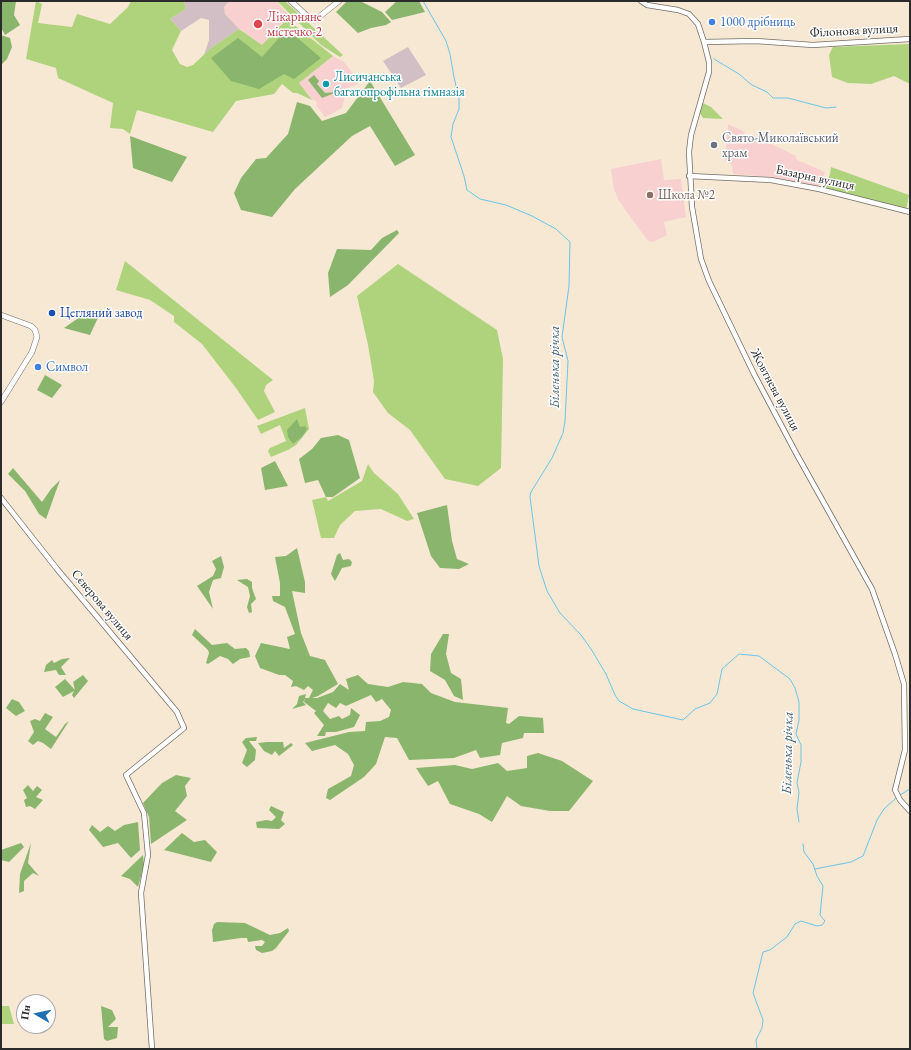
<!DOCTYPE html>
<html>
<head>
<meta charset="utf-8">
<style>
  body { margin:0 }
  #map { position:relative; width:911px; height:1050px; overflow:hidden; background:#f7e8d4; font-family:"EB Garamond",serif }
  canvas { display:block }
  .frame { position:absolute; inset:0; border:2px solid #2b2b2b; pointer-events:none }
  .north { position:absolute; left:16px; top:994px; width:40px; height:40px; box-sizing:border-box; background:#fff; border:1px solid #aaa; border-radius:50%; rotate:279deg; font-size:11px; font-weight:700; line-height:16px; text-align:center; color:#2b2b2b }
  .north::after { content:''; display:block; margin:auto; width:14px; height:18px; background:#1f6fb2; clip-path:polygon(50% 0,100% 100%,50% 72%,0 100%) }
</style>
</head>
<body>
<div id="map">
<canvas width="911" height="1050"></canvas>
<div class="frame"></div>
<div class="north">Пн</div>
</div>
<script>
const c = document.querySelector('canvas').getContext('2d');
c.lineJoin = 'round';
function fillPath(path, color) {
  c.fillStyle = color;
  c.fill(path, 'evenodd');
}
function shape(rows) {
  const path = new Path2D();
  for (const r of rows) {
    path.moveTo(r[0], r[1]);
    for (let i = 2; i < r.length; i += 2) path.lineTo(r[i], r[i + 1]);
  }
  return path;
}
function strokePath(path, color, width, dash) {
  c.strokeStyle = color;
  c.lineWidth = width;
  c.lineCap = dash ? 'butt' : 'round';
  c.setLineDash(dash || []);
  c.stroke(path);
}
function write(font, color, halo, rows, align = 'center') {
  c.font = font + ' "EB Garamond",serif';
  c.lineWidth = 3;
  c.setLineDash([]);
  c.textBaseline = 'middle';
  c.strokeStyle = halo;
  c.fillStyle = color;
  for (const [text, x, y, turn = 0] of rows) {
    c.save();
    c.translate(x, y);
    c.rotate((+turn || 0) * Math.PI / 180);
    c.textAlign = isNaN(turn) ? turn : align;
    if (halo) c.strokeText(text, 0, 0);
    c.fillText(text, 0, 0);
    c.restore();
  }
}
fillPath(shape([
  [229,1,276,1,289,15,262,45,239,29,225,14,224,7],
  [333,56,344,62,358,80,357,84,344,90,344,93,346,92,342,108,325,117,316,105,317,103,315,100,312,100,299,83],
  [728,124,745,132,744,134,749,136,753,135,796,156,797,160,825,172,819,186,771,177,733,174,732,165,725,161],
  [661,159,664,180,680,179,681,180,686,217,664,222,667,235,653,242,648,241,619,201,614,189,611,169]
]), '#f7d0cf');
fillPath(shape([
  [184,1,229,1,224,7,225,14,239,29,211,48,204,55,209,40,209,20,201,18,181,31,170,19,186,9],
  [408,47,426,75,401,88,383,61]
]), '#d2bec5');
fillPath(shape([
  [36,1,42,4,38,23,72,27,77,14,110,24,128,7,131,1,184,1,186,9,170,19,181,31,172,50,180,64,187,67,193,65,211,48,239,29,262,45,287,19,333,56,299,83,312,100,297,93,293,93,282,84,274,94,236,101,213,132,137,110,130,134,123,129,110,128,113,103,58,78,56,68,26,59],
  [277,1,285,1,343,55,340,57,321,45],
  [910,44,910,84,894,76,871,84,848,83,832,77,829,55,833,47],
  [703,103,711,107,723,119,703,118,700,113],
  [831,167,909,195,906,210,825,188,830,174],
  [125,261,273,380,266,385,264,391,275,412,258,420,236,388,202,344,174,322,174,316,150,300,116,290],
  [398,264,497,330,503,359,501,468,478,486,445,479,410,430,388,413,373,392,374,381,368,345,357,296],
  [305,408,309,429,296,445,288,450,271,457,268,451,270,448,286,441,280,425,261,434,257,426],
  [368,464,374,473,398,494,414,519,407,521,381,509,355,511,340,525,334,538,321,538,312,500,326,497,328,501,362,481],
  [1,1006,9,1006,14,1024,1,1024]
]), '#aed37c');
fillPath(shape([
  [1,1,16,1,14,15,20,25,5,35,1,28],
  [347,1,360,1,382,12,391,22,386,25,371,28,358,33,336,12],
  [397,1,419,1,425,12,392,20,385,12],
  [287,29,321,58,294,79,284,74,259,89,231,81,211,58,238,38,262,57],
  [1,35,10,38,12,47,7,59,1,65],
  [314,75,319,81,317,84,325,93,337,92,322,98,308,80],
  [370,81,415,155,395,166,370,126,352,136,295,189,272,217,241,210,234,193,241,178,256,159,266,158,288,134,297,102,310,106,322,121,346,113],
  [130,136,187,157,172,182,133,168],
  [397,230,399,233,348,285,330,297,328,273,337,249,371,250,382,238],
  [102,309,90,335,64,328,87,312],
  [45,375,62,385,52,398,37,390],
  [297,419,300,427,305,426,307,429,302,437,293,444,288,437,287,430],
  [338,435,349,440,360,478,333,497,326,497,318,480,305,483,299,459,312,449,321,438],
  [275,461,288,486,265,490,261,468],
  [13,468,42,502,51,489,60,480,46,519,39,514,25,491,8,474],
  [447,505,452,541,457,559,469,564,459,569,440,568,431,556,417,513],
  [297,548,305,582,305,593,292,591,301,633,310,656,325,660,338,684,318,696,312,698,317,698,333,692,340,684,349,690,346,679,358,675,368,684,388,687,403,682,422,684,431,693,455,702,508,708,506,723,509,724,519,716,543,718,544,733,524,733,523,738,502,743,500,755,480,758,476,750,454,758,409,760,397,738,385,737,376,764,364,777,330,800,326,798,328,789,351,776,354,765,348,754,335,745,312,751,305,743,349,732,365,731,366,722,380,721,389,717,391,710,382,699,376,702,371,695,346,706,340,703,336,708,328,703,323,711,330,719,339,716,342,719,350,715,351,708,360,715,354,727,336,732,326,732,325,736,317,736,324,725,314,713,316,711,304,702,305,699,303,702,306,705,292,709,297,704,299,696,306,694,305,698,309,698,313,690,308,686,304,690,296,686,291,687,293,681,285,675,279,675,260,668,255,656,261,643,290,649,287,637,295,634,285,607,273,601,272,596,280,596,280,583,275,557,286,556],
  [340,553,343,560,349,559,352,562,351,566,342,568,335,581,331,574,337,555],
  [221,556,224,567,221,578,213,580,209,592,213,609,197,586,213,576,216,569,212,561],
  [247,579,252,582,252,588,256,599,251,604,252,612,249,613,247,607,250,596,248,587,237,580],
  [195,629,212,645,227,643,235,649,246,648,249,651,250,657,240,659,233,664,228,659,220,656,208,664,206,663,209,653,208,650,192,635],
  [443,634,449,634,446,654,451,673,461,679,463,700,454,696,445,680,430,671,431,654],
  [70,658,61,667,66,675,59,675,56,670,44,672,46,665,52,660,54,663,62,659],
  [83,675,88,681,74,698,72,695,74,691,63,697,55,687,65,679,75,690,73,682],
  [12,699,19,702,25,711,16,716,6,708],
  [45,713,53,717,45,729,56,737,65,724,69,721,51,749,43,743,38,741,33,745,28,741,34,732,30,721,35,719,40,721],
  [257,737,256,741,249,741,256,750,255,760,247,767,242,763,247,750,242,742,246,738],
  [267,742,283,742,284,748,291,743,293,745,279,756,275,751,272,755,264,751,258,743],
  [538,753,562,761,593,781,569,811,550,811,521,806,507,796,492,822,479,814,450,804,438,781,428,786,416,768,455,765,472,769,498,763,507,771,527,768,527,756],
  [176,775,191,778,185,786,187,796,175,811,187,820,151,844,149,817,143,803,162,783],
  [28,785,33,791,37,786,42,790,36,797,43,800,35,809,30,806,26,807,24,800,27,798,23,790],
  [271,806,284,812,281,820,285,824,279,829,257,828,256,822,266,820,272,821,276,817,269,810],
  [138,822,140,850,131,858,118,843,103,847,89,830,92,825,100,832,108,826,115,831,124,825],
  [182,833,194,842,205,840,217,852,211,862,164,850],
  [21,843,24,847,9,862,1,860,1,850],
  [31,843,28,863,39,876,33,873,24,881,24,891,19,893,20,874],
  [143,855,144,865,138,887,130,879,121,876],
  [217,922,245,923,270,935,280,933,288,928,289,931,276,948,272,951,262,953,256,950,255,946,262,946,265,942,262,940,248,942,247,938,241,938,213,942,212,930,214,924],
  [101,1006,112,1010,116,1019,108,1027,118,1027,117,1038,107,1041,104,1039]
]), '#8ab56c');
strokePath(shape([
  [423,1,446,41,450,54,454,77,459,99,459,109,453,124,451,137,464,176,467,190,480,199,506,205,532,216,556,229,570,242,569,286,562,337,568,361,565,421,563,433,552,458,531,492,530,497,539,566,547,591,560,613,581,635,591,649,606,674,615,695,619,701,633,709,683,720,695,709,710,703,717,694,722,669,739,654,759,656,790,679,795,688,799,702,799,720,796,734,801,745,801,762,797,783,799,792,797,809,799,822],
  [714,59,739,74,752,85,767,92,773,98,788,98,826,108,836,107],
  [900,795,910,789],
  [815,869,851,862,863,856,877,820,884,809,896,798],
  [757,1049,756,1040,762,1028,763,1020,753,993,763,952,770,950,787,937,795,924,801,921,817,926,822,925,825,921,820,915,823,886,817,876,813,864,804,852,803,844]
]), '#6bc4e8', 1);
const secondary = shape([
  [641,1,647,5,678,10,689,14,698,24,704,42,709,62,709,72,691,135,689,152,692,207,701,259,709,281,754,374,796,453,872,589,895,654,904,684,905,750,895,790,900,800,910,811],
  [704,42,756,41,813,45,910,39],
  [689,176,771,180,819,189,910,212],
  [1,498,57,569,177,712,184,728,126,775,144,813,148,855,141,893,152,1049]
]);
const primary = shape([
  [291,1,307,16,314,19,319,17,339,1],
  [1,315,31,326,35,330,37,337,32,352,1,402]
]);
strokePath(secondary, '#726d66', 6);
strokePath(primary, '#726d66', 6);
strokePath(secondary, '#fff', 4.5);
strokePath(primary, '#fff', 5);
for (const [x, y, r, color] of [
  [712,22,4,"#3f7fe0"],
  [258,24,5,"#e0444e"],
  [326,84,4,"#0f9aa8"],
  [714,145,4,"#6b7280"],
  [650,195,4,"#8d6e63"],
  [52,313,4,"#1a4fb4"],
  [38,367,4,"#3f7fe0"]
]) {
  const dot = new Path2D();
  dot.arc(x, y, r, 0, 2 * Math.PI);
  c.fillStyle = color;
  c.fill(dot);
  strokePath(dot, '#fff', 1.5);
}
write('13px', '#be3a42', '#fff', [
  ["Лікарняне",267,17],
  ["містечко-2",267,32]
], 'left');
write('13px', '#366cbe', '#fff', [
  ["1000 дрібниць",720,22],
  ["Символ",46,367]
], 'left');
write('13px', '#2b2b2b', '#fff', [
  ["Філонова вулиця",854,31,-3],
  ["Базарна вулиця",815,178,12],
  ["Жовтнева вулиця",775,390,62],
  ["Сєверова вулиця",102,605,50]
]);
write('13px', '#0d838f', '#fff', [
  ["Лисичанська",334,77],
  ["багатопрофільна гімназія",334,92]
], 'left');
write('13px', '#5b616d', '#fff', [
  ["Свято-Миколаївський",722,138],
  ["храм",722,153]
], 'left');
write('13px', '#785e54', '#fff', [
  ["Школа №2",658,195]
], 'left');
write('13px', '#164399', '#fff', [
  ["Цегляний завод",60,313]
], 'left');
write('italic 14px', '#41616d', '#fff', [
  ["Біленька річка",555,367,-90],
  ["Біленька річка",788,753,-89]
]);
</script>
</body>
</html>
